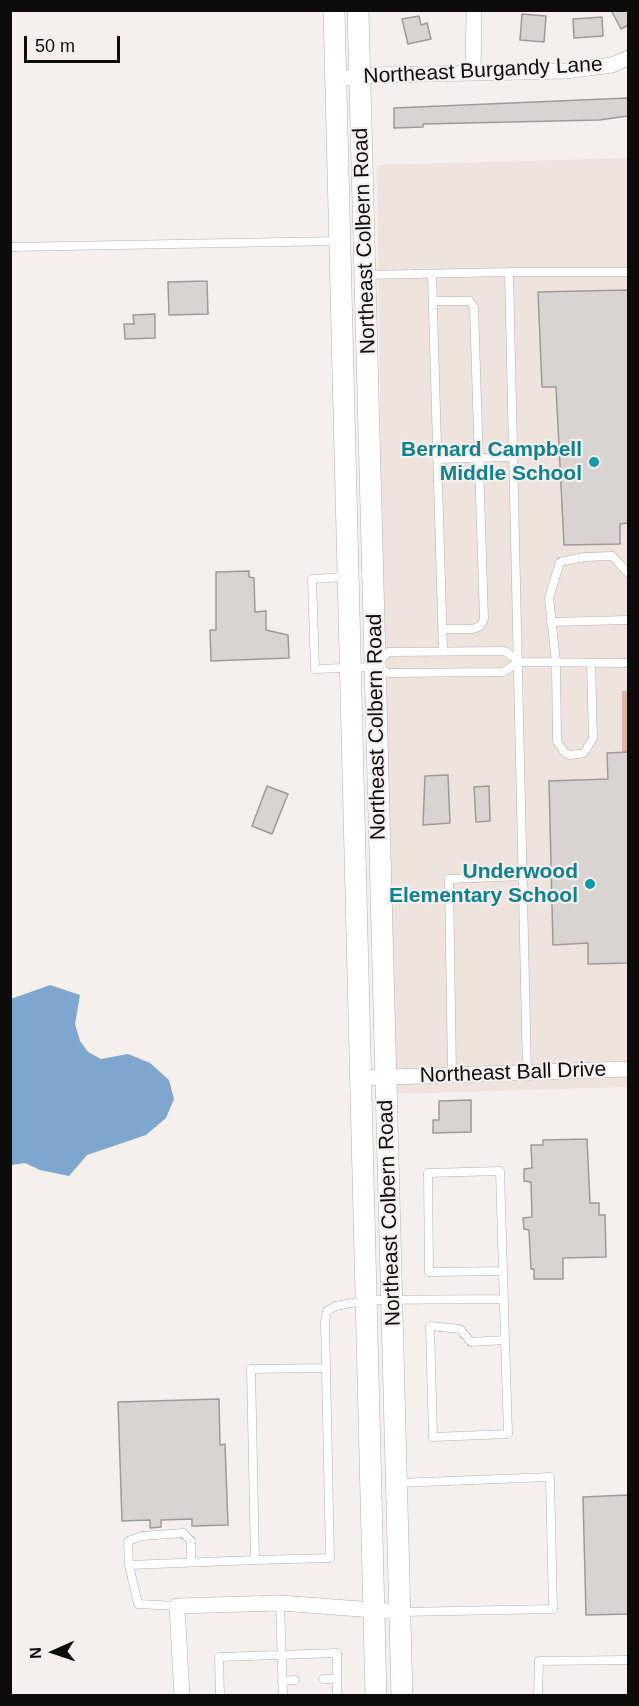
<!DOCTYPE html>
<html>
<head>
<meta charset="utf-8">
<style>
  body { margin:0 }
  #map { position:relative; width:639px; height:1706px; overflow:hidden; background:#f5f0ee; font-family:Arial,sans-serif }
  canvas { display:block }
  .frame { position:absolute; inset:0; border:12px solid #0d0c0b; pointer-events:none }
  .north { position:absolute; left:24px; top:1622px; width:60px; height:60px; -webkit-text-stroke:4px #f5f0ee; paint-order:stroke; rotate:267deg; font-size:16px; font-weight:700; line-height:24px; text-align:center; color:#0d0c0b }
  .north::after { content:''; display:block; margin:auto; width:21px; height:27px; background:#0d0c0b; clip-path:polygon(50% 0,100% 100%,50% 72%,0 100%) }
  .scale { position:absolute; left:24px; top:36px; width:96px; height:27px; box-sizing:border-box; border:3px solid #0d0c0b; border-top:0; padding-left:8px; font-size:18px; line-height:21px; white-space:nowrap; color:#0d0c0b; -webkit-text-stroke:4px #f5f0ee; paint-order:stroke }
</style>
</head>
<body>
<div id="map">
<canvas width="639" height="1706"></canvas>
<div class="frame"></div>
<div class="north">N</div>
<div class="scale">50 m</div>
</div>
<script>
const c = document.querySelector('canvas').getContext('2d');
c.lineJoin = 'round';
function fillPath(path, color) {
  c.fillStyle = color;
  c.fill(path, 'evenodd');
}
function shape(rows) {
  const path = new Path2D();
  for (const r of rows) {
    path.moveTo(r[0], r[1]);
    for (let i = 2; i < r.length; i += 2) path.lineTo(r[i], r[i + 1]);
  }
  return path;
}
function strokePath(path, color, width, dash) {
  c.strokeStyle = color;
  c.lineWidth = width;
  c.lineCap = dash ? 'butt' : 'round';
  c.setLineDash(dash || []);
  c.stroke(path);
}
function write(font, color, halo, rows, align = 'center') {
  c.font = font + ' Arial,sans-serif';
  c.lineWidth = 4.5;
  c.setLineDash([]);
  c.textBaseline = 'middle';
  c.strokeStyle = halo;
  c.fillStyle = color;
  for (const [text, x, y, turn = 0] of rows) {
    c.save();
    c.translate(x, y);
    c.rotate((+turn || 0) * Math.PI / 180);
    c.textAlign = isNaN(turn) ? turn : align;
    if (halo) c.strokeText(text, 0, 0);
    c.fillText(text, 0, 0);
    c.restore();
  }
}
fillPath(shape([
  [628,158,628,1087,389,1094,377,165]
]), '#efe3dd');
fillPath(shape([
  [622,691,628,691,628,752,622,752]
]), '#ddb8a8');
fillPath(shape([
  [50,985,80,995,75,1024,80,1041,88,1052,101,1059,128,1054,150,1063,169,1080,174,1099,166,1118,146,1135,87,1155,69,1176,40,1170,25,1163,11,1165,11,999]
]), '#7fa6ce');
const building = shape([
  [611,10,628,10,628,25,621,29,611,10],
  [522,14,546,16,544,42,520,40,522,14],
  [419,16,421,25,427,23,431,39,408,44,402,19,419,16],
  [602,17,603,36,574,38,573,19,602,17],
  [628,98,628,116,599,120,423,124,423,127,394,128,394,108,628,98],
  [207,281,208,314,169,315,168,282,207,281],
  [628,290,628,523,620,524,620,544,564,545,556,387,542,387,538,292,628,290],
  [155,314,155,338,125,339,124,324,134,324,133,315,155,314],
  [249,571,249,577,254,578,255,612,266,611,266,630,288,635,289,658,211,661,210,630,216,630,216,572,249,571],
  [628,752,628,963,588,964,588,943,553,945,549,781,608,779,607,753,628,752],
  [448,775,450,823,423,825,425,776,448,775],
  [267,786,288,794,272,834,252,826,267,786],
  [489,786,490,821,476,822,474,787,489,786],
  [471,1100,471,1132,433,1133,433,1120,439,1120,439,1101,471,1100],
  [587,1139,590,1203,599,1203,599,1215,605,1215,606,1257,563,1258,563,1279,534,1279,534,1269,531,1269,529,1230,524,1229,523,1218,532,1217,531,1182,524,1181,524,1169,532,1168,531,1145,543,1145,543,1140,587,1139],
  [219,1399,220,1445,225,1444,228,1525,192,1526,192,1519,161,1520,161,1527,150,1528,150,1520,122,1521,118,1402,219,1399],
  [628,1495,628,1614,586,1615,583,1497,628,1495]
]);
fillPath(building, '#d9d4d2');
strokePath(building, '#9f9a99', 1.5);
const service = shape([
  [10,247,338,241],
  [432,274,443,652],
  [367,275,509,272],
  [433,301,470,301,474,308,484,619,480,626,473,629,442,629],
  [437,459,514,457],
  [346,577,312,579,315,669,374,667],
  [551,622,628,620],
  [519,662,505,651,388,652,375,667,389,673,503,672,519,662,628,663],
  [591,663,593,738,584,753,570,755,565,753,557,741,556,662,549,598,560,562,584,557,612,556,628,573],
  [527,1072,509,272,628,272],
  [452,1075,449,879,523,876],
  [503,1271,429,1272,428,1173,500,1171,505,1340,508,1434,433,1437,430,1326,460,1329,471,1342,505,1340],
  [326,1368,330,1558,255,1560,251,1369,326,1368],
  [326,1368,325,1322,327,1311,336,1306,367,1300,503,1299],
  [398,1483,550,1477,553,1609,402,1612],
  [191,1562,191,1541,183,1533,142,1536,128,1541,129,1565,255,1560],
  [129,1565,138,1604,177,1606],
  [280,1603,283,1696],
  [323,1679,337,1679],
  [282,1681,295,1680],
  [220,1696,219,1657,337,1653,337,1696],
  [538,1696,539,1661,628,1660]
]);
const minor = shape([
  [473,73,474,14],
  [336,79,375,75,566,71,612,65,628,58],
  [361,1078,628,1069],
  [182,1696,177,1606,280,1603,401,1612]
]);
const secondary = shape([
  [334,10,376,1696],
  [358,10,402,1696]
]);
strokePath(service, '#b5b1af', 9);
strokePath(minor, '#b5b1af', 16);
strokePath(secondary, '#b5b1af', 22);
strokePath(service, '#fff', 8);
strokePath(minor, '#fff', 15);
strokePath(secondary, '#fff', 21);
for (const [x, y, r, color] of [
  [594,462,6,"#0f9aa8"],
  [590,884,6,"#0f9aa8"]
]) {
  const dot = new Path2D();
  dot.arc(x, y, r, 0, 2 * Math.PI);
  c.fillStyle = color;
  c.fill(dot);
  strokePath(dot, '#f5f0ee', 2);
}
write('21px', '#0d0c0b', '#f5f0ee', [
  ["Northeast Burgandy Lane",483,71,-3],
  ["Northeast Colbern Road",365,241,-92],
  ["Northeast Colbern Road",377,727,-91],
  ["Northeast Ball Drive",513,1073,-2],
  ["Northeast Colbern Road",390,1213,-92]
]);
write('bold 21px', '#0d838f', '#f5f0ee', [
  ["Bernard Campbell",582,450],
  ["Middle School",582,474],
  ["Underwood",578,872],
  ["Elementary School",578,896]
], 'right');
</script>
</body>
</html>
